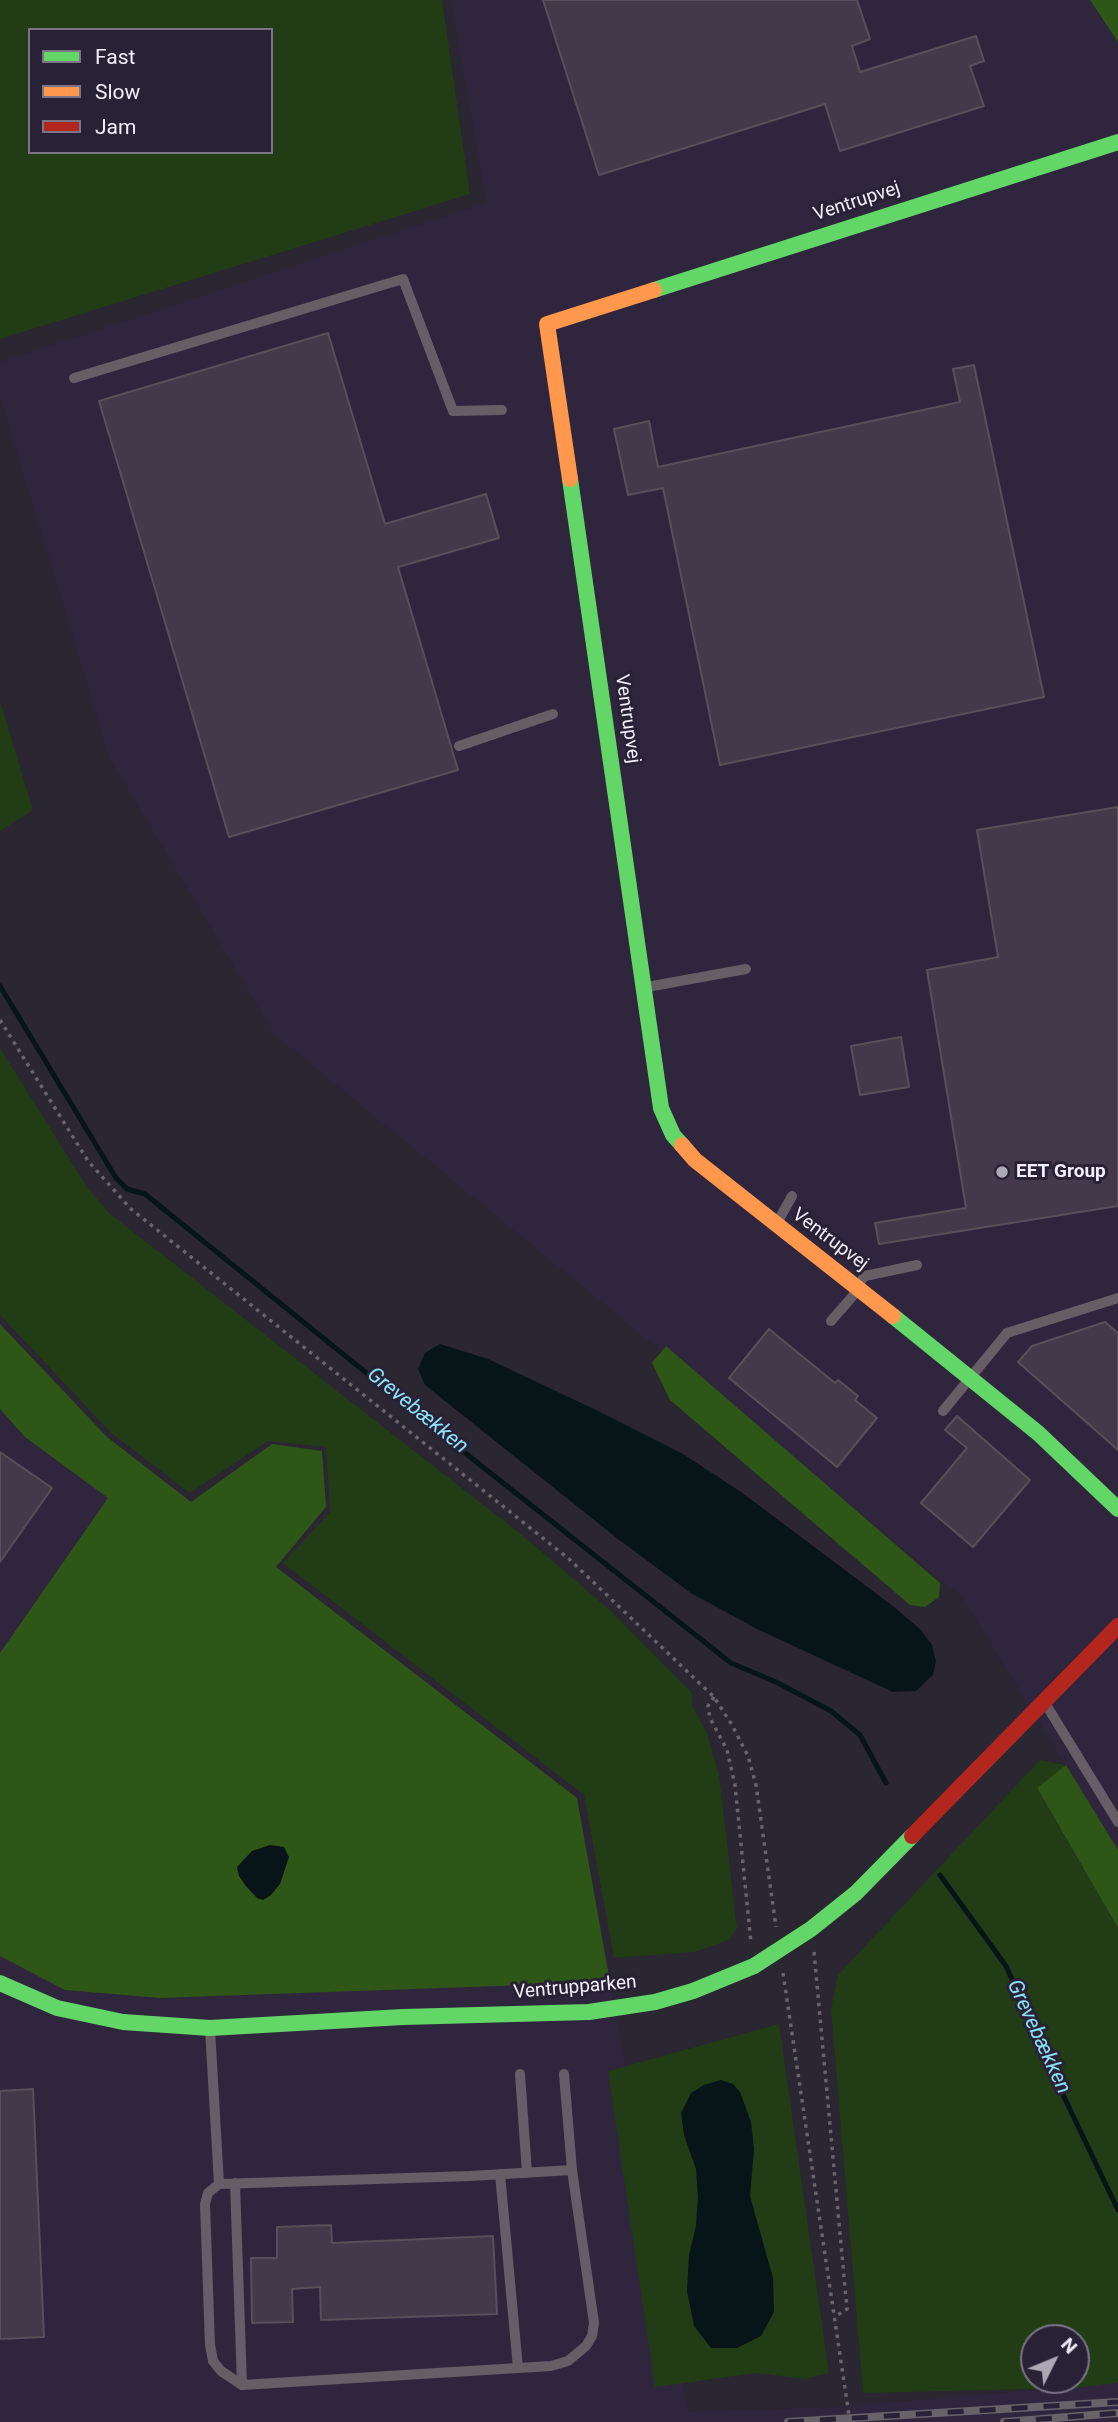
<!DOCTYPE html>
<html>
<head>
<meta charset="utf-8">
<style>
  body { margin:0 }
  #map { position:relative; width:1118px; height:2422px; overflow:hidden; background:#2a2632; font-family:Roboto,sans-serif }
  canvas { display:block }
  .legend { position:absolute; left:28px; top:28px; width:245px; height:126px; box-sizing:border-box; background:#292236; border:2px solid #7a7485; margin:0; padding:9px 12px; list-style:none; font-size:21px; color:#f3eefc }
  .legend li { display:flex; align-items:center; gap:14px; height:35px }
  .legend b { width:35px; border:2px solid #7a7485 }
  .north { position:absolute; left:1020px; top:2324px; width:70px; height:70px; box-sizing:border-box; background:#292236; border:2px solid #7a7485; border-radius:50%; rotate:47deg; font-size:19px; font-weight:700; line-height:28px; text-align:center; color:#f3eefc }
  .north::after { content:''; display:block; margin:auto; width:24px; height:32px; background:#ada8b5; clip-path:polygon(50% 0,100% 100%,50% 72%,0 100%) }
</style>
</head>
<body>
<div id="map">
<canvas width="1118" height="2422"></canvas>
<ul class="legend">
<li><b style="height:9px;background:#63d668"></b>Fast</li>
<li><b style="height:9px;background:#ff974d"></b>Slow</li>
<li><b style="height:9px;background:#b3261e"></b>Jam</li>
</ul>
<div class="north">N</div>
</div>
<script>
const c = document.querySelector('canvas').getContext('2d');
c.lineJoin = 'round';
function fillPath(path, color) {
  c.fillStyle = color;
  c.fill(path, 'evenodd');
}
function shape(rows) {
  const path = new Path2D();
  for (const r of rows) {
    path.moveTo(r[0], r[1]);
    for (let i = 2; i < r.length; i += 2) path.lineTo(r[i], r[i + 1]);
  }
  return path;
}
function strokePath(path, color, width, dash) {
  c.strokeStyle = color;
  c.lineWidth = width;
  c.lineCap = dash ? 'butt' : 'round';
  c.setLineDash(dash || []);
  c.stroke(path);
}
function write(font, color, halo, rows, align = 'center') {
  c.font = font + ' Roboto,sans-serif';
  c.lineWidth = 6;
  c.setLineDash([]);
  c.textBaseline = 'middle';
  c.strokeStyle = halo;
  c.fillStyle = color;
  for (const [text, x, y, turn = 0] of rows) {
    c.save();
    c.translate(x, y);
    c.rotate((+turn || 0) * Math.PI / 180);
    c.textAlign = isNaN(turn) ? turn : align;
    if (halo) c.strokeText(text, 0, 0);
    c.fillText(text, 0, 0);
    c.restore();
  }
}
fillPath(shape([
  [451,0,1090,0,1118,42,1118,1850,963,1598,275,1035,109,757,0,396,0,362,486,203],
  [0,1324,107,1438,577,1798,688,2412,837,2407,1118,2383,1118,2422,0,2422]
]), '#2f263e');
fillPath(shape([
  [0,0,442,0,470,194,0,339],
  [30,30,271,30,271,152,30,152],
  [0,701,33,810,0,831],
  [0,1048,87,1187,109,1213,522,1535,611,1611,692,1693,692,1705,707,1733,719,1775,737,1929,729,1940,695,1952,614,1958,584,1795,283,1563,330,1512,326,1447,268,1441,190,1493,111,1433,0,1315],
  [1040,1760,1066,1765,1037,1789,1118,1928,1118,2383,1074,2388,863,2393,831,2009,838,1975],
  [1034,2338,1076,2338,1076,2380,1034,2380],
  [779,2024,829,2373,805,2379,756,2373,655,2387,608,2071],
  [740,2092,751,2122,750,2196,696,2226,698,2197,696,2169,684,2135]
]), '#223c15');
fillPath(shape([
  [1090,0,1118,0,1118,42],
  [0,1324,107,1437,191,1502,272,1444,322,1451,326,1507,276,1567,577,1798,610,1982,160,1998,65,1990,0,1956,0,1653,108,1498,25,1437,0,1409],
  [666,1346,940,1583,939,1597,925,1607,910,1605,670,1400,652,1363],
  [1066,1765,1118,1850,1118,1928,1037,1788]
]), '#2e5616');
fillPath(shape([
  [440,1344,488,1359,596,1410,683,1454,741,1492,894,1607,921,1630,932,1645,936,1661,933,1675,916,1691,893,1692,757,1629,691,1593,618,1539,425,1385,418,1369,425,1353],
  [270,1845,284,1847,289,1857,280,1884,271,1895,263,1900,257,1898,245,1885,239,1876,237,1867,252,1851],
  [721,2080,733,2084,740,2092,751,2122,754,2149,750,2196,773,2278,774,2312,761,2336,737,2348,711,2348,694,2326,687,2291,689,2255,696,2226,698,2197,696,2169,684,2135,681,2113,691,2093,704,2085]
]), '#071519');
strokePath(shape([
  [0,986,116,1178,127,1189,145,1194,479,1464,731,1663,776,1682,831,1711,860,1735,886,1783],
  [940,1875,1006,1966,1065,2099,1118,2210]
]), '#071519', 5);
const building = shape([
  [543,0,857,0,870,39,852,46,860,72,976,36,984,61,970,66,984,106,840,151,825,104,599,175,543,0],
  [328,333,385,524,486,494,499,538,398,567,458,770,229,837,99,401,328,333],
  [974,365,1044,697,720,765,663,488,628,495,614,429,649,421,658,467,960,402,953,369,974,365],
  [1118,807,1118,1206,879,1244,875,1223,966,1208,927,970,998,957,977,830,1118,807],
  [901,1037,909,1087,860,1095,851,1046,901,1037],
  [1105,1322,1118,1333,1118,1450,1018,1362,1032,1346,1105,1322],
  [769,1329,835,1383,838,1380,858,1396,855,1400,877,1418,837,1467,729,1378,769,1329],
  [957,1416,1030,1480,973,1547,921,1503,967,1448,945,1430,957,1416],
  [0,1452,52,1488,0,1562,0,1452],
  [33,2089,44,2337,0,2339,0,2091,33,2089],
  [331,2225,332,2243,493,2236,497,2314,321,2320,320,2287,292,2289,293,2322,252,2323,251,2258,277,2258,277,2227,331,2225]
]);
fillPath(building, '#44394a');
strokePath(building, '#555059', 2);
strokePath(shape([
  [0,1020,88,1161,131,1209,569,1559,714,1697,732,1725,748,1756,756,1785,776,1927],
  [714,1697,708,1706,710,1718,727,1750,735,1785,751,1943],
  [814,1952,847,2309,836,2316],
  [783,1973,850,2422]
]), '#6a636b', 3.5, [3.5, 5]);
strokePath(shape([
  [74,378,403,279,453,411,502,410],
  [459,746,553,714],
  [647,987,746,969],
  [777,1223,792,1196],
  [857,1286,865,1276,917,1265],
  [831,1321,858,1290],
  [943,1411,1007,1333,1118,1298],
  [1045,1703,1118,1822],
  [210,2029,219,2184,470,2176,572,2170,564,2074],
  [520,2074,527,2173],
  [500,2174,518,2368],
  [235,2183,242,2385],
  [219,2184,208,2193,205,2204,210,2345,213,2361,221,2371,242,2385,551,2366,568,2361,586,2346,592,2336,594,2323,572,2170]
]), '#675d66', 10);
strokePath(shape([
  [654,290,1118,142],
  [570,479,661,1108,673,1135,682,1145],
  [893,1316,1038,1433,1118,1509],
  [0,1983,57,2008,123,2022,210,2028,403,2017,589,2012,655,2002,693,1991,754,1966,811,1929,856,1893,912,1836]
]), '#63d668', 16);
strokePath(shape([
  [570,479,547,324,654,290],
  [682,1145,695,1160,893,1316]
]), '#ff974d', 16);
strokePath(shape([
  [912,1836,1118,1626]
]), '#b3261e', 16);
const rail = shape([
  [788,2422,1118,2402],
  [1004,2422,1118,2413]
]);
strokePath(rail, '#68626a', 8);
strokePath(rail, '#292236', 5, [16]);
for (const [x, y, r, color] of [
  [1002,1172,7,"#ada8b5"]
]) {
  const dot = new Path2D();
  dot.arc(x, y, r, 0, 2 * Math.PI);
  c.fillStyle = color;
  c.fill(dot);
  strokePath(dot, '#292236', 2.5);
}
write('19px', '#f3eefc', '#292236', [
  ["Ventrupvej",857,202,-18],
  ["Ventrupvej",627,719,82],
  ["Ventrupvej",830,1240,37],
  ["Ventrupparken",575,1988,-5]
]);
write('bold 19px', '#f3eefc', '#292236', [
  ["EET Group",1016,1172]
], 'left');
write('italic 21px', '#8ae2f6', '#292236', [
  ["Grevebækken",417,1411,39],
  ["Grevebækken",1038,2037,65]
]);
</script>
</body>
</html>
